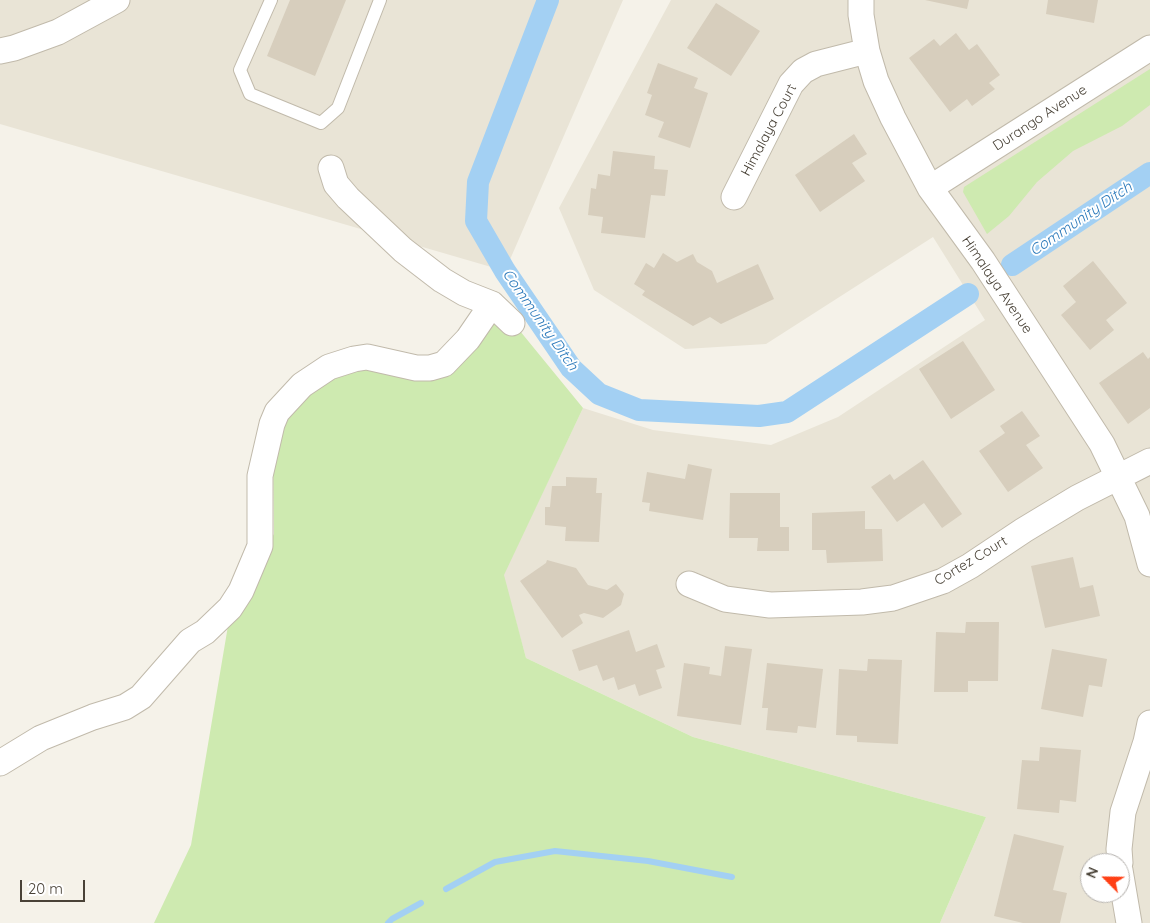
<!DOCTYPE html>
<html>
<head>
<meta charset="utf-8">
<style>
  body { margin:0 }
  #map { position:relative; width:1150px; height:923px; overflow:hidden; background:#f5f2e9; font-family:Quicksand,sans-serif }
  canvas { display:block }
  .north { position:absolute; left:1080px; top:853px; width:50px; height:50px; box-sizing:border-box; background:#fff; border:1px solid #b6b3af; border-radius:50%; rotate:293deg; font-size:14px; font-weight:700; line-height:20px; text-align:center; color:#494237 }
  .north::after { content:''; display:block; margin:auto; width:18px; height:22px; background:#ff4015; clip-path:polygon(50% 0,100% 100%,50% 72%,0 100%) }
  .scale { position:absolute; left:20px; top:880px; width:65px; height:22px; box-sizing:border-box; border:2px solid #494237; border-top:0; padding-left:6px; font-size:15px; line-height:18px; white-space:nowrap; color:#494237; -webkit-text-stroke:4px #fff; paint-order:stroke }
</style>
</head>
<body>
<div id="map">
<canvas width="1150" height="923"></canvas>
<div class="north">N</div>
<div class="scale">20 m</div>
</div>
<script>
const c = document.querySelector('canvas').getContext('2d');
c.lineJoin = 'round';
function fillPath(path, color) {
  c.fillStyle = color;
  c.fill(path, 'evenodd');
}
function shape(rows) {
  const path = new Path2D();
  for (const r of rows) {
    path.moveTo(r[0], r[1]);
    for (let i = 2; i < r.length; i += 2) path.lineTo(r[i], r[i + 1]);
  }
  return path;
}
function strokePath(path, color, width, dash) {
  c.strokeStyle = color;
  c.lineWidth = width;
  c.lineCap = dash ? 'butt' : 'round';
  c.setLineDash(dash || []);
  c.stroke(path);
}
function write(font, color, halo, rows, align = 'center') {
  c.font = font + ' Quicksand,sans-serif';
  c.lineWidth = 4;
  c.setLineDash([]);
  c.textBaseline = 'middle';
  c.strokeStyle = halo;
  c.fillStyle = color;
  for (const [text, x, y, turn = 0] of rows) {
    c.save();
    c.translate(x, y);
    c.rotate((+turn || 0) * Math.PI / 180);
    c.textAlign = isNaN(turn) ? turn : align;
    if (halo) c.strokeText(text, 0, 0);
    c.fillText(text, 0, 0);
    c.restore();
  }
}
fillPath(shape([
  [0,0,623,0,505,271,0,124],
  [671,0,1150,0,1150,923,940,923,986,817,693,737,526,658,503,575,583,408,653,430,771,445,838,417,985,320,933,237,766,344,685,349,594,290,559,208],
  [1090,863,1120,863,1120,893,1090,893]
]), '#e9e4d6');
fillPath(shape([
  [1150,69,1150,105,1122,126,1073,151,1037,182,1009,216,987,234,963,192,964,187],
  [493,305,520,331,583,408,504,575,526,658,693,737,986,817,940,923,154,923,191,845,231,608,274,534,273,455,294,402,340,367,381,370,427,380,442,378,461,362]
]), '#ceeab0');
strokePath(shape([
  [446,889,495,862,555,851,648,861,732,877],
  [388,923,392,919,421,903]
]), '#a3d0f3', 6);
strokePath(shape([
  [548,0,478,182,476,221,505,271,571,368,599,394,639,410,759,416,787,412,968,294],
  [1012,265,1150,173]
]), '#a3d0f3', 22);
fillPath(shape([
  [290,0,346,0,315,76,267,56],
  [925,0,969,0,967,9],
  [1048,0,1098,0,1094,23,1046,14],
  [716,3,760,31,731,76,687,48],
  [956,33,969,50,977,44,1000,75,989,83,995,89,972,106,967,99,950,112,909,58,934,39,940,46],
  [658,63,698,78,694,88,708,93,690,148,658,137,664,122,645,115,652,95,647,93],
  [854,134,867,154,852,163,865,181,820,212,795,175],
  [613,151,655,156,654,169,668,170,665,196,651,195,645,238,601,233,603,217,588,215,591,188,596,189,598,174,610,176],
  [663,253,677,262,693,254,697,262,712,271,717,283,758,264,774,299,721,324,710,317,693,326,642,295,645,291,634,284,646,263,654,268],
  [1093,261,1127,303,1106,320,1114,330,1090,350,1061,315,1076,302,1063,286],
  [963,341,995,390,951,419,919,369],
  [1143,352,1148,359,1150,357,1150,408,1128,424,1099,383],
  [1022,411,1040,436,1026,445,1043,468,1008,492,979,451,1005,433,1000,426],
  [923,460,962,514,942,528,924,503,897,522,871,487,890,474,894,480],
  [688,464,712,469,703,520,649,511,650,503,642,502,647,472,685,479],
  [566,477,597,478,596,493,602,493,599,542,565,541,566,527,545,525,545,507,550,507,552,486,566,486],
  [730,493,780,493,780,527,789,527,789,551,757,551,758,538,729,538],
  [865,511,865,529,882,529,883,561,827,563,826,550,812,550,812,513],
  [1073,557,1080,588,1093,585,1100,616,1045,628,1031,566],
  [547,560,576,568,588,585,607,590,616,584,624,594,621,605,603,618,584,613,579,615,583,623,562,638,520,581,546,563],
  [966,622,999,622,998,681,968,681,968,692,934,692,936,632,965,633],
  [629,630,636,652,657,644,665,667,656,670,662,688,639,696,635,684,618,690,614,677,603,681,597,665,579,671,572,650],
  [725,646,752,649,741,725,677,716,684,663,710,667,709,674,721,676],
  [1052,649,1107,659,1102,687,1089,685,1083,717,1041,709],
  [868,659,902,660,898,744,857,742,857,736,836,735,839,669,867,671],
  [767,663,823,669,816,728,798,726,797,733,766,730,768,708,762,708],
  [1040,747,1081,750,1076,802,1060,800,1059,813,1017,809,1022,760,1039,761],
  [1014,834,1064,846,1053,890,1067,893,1060,923,1023,923,994,916]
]), '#d7cebd');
const service = shape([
  [271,0,240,70,250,94,321,123,338,108,380,0]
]);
const minor = shape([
  [861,0,861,15,867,51,876,81,893,118,930,188,983,261,1102,444,1137,516,1150,564],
  [0,51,14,48,58,32,117,0],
  [331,168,336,184,348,198,403,250,442,280,464,293,492,304,512,323],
  [930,188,1150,48],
  [734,197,791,84,803,71,816,64,867,51],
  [689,584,725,599,770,605,862,602,893,598,943,581,970,566,1024,530,1077,498,1150,461],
  [0,763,41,738,93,717,125,707,141,697,190,641,205,632,230,608,241,591,260,546,260,476,272,424,277,412,302,385,329,367,354,359,367,357,416,368,430,368,444,364,468,339,492,304],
  [1120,863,1119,849,1123,812,1146,742,1150,723],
  [1120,870,1129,923]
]);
strokePath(service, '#c1baab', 14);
strokePath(minor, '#c1baab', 27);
strokePath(service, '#fff', 12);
strokePath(minor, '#fff', 25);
write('14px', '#494237', '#fff', [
  ["Durango Avenue",1040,118,-33],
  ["Himalaya Court",769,130,-62],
  ["Himalaya Avenue",997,285,56],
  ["Cortez Court",971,561,-31]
]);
write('italic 15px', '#2b79ba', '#fff', [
  ["Community Ditch",1081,219,-34],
  ["Community Ditch",540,320,55]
]);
</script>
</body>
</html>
